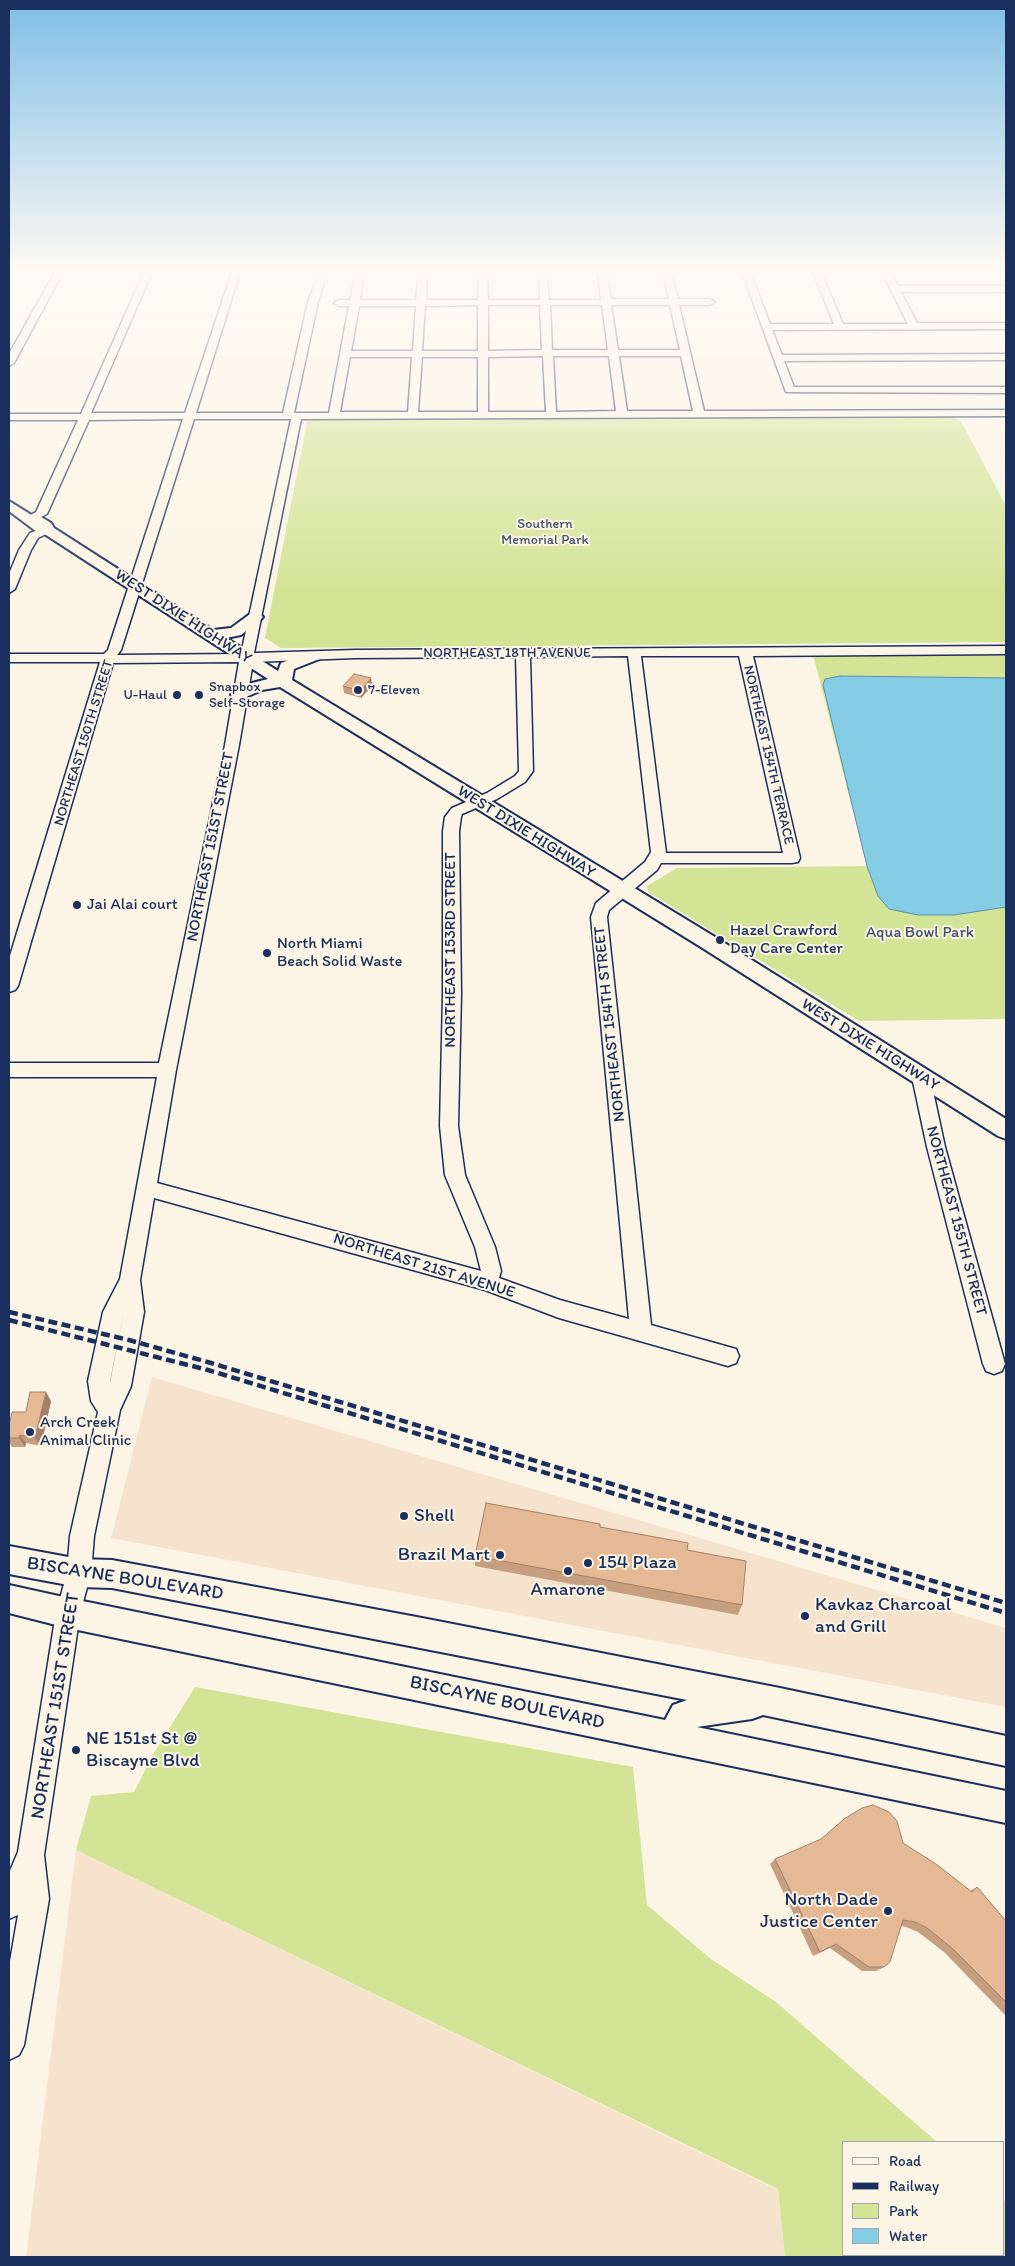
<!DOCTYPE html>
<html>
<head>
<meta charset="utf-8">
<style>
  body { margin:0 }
  #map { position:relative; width:1015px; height:2266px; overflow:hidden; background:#fcf5e5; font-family:Itim,sans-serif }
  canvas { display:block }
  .frame { position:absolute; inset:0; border:10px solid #1b2f5e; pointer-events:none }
  .legend { position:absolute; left:842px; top:2141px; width:162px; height:115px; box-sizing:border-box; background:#fcf5e5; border:1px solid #a2a6af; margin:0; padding:6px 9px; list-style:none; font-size:15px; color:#1b2f5e }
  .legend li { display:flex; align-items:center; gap:10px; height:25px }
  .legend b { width:25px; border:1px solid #a2a6af }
</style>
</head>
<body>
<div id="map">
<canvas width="1015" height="2266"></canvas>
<div class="frame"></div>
<ul class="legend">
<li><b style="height:6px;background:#fcf5e5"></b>Road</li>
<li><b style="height:6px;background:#1b2f5e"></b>Railway</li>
<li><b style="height:14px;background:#d4e497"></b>Park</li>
<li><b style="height:14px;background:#84cde5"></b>Water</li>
</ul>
</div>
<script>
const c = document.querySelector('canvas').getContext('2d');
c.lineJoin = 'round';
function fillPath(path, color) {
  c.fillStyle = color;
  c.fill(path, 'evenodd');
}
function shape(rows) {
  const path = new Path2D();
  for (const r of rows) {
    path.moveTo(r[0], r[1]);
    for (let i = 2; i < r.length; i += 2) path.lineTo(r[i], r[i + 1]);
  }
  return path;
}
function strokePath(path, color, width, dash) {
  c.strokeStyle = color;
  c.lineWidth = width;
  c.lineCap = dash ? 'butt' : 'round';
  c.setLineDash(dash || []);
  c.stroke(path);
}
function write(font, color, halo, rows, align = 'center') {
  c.font = font + ' Itim,sans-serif';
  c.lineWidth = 4;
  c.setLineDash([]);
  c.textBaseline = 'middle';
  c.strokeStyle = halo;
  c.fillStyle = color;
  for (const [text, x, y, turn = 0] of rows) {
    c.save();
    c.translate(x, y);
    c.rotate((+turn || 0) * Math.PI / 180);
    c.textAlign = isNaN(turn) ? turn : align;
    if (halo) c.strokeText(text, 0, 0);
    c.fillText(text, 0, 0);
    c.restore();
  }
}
fillPath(shape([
  [152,1377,1006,1628,1006,1707,111,1538],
  [76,1850,778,2190,785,2257,26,2257]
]), '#f5e3cd');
fillPath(shape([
  [952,417,961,421,1006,506,1006,642,281,648,265,638,307,422,320,418],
  [1006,650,1006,1019,859,1021,648,892,647,886,677,868,867,866,812,651],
  [195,1687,633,1767,647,1905,711,1959,776,2002,937,2142,844,2142,844,2255,1004,2255,1004,2200,1006,2203,1006,2257,785,2257,778,2189,76,1850,91,1796,134,1792,154,1753]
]), '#d4e497');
const water = shape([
  [840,676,1006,678,1006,907,954,915,918,915,889,909,878,896,867,866,823,685,825,679,840,676]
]);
fillPath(water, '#84cde5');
strokePath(water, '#5a8eaf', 1);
const minor = shape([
  [55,272,63,272,14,363,9,366,9,354,55,272],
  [144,272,152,272,91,413,185,413,232,272,240,272,196,413,283,413,308,302,319,272,327,272,318,302,294,413,329,413,349,306,339,306,334,303,339,300,350,300,356,272,364,272,360,300,416,300,419,272,427,272,426,300,478,300,479,272,487,272,488,300,540,300,539,272,547,272,549,300,601,300,598,272,606,272,611,299,669,299,663,272,671,272,678,299,710,299,715,302,710,305,679,305,704,411,1006,410,1006,416,301,419,254,653,355,650,1006,646,1006,654,753,656,800,858,798,862,792,863,661,863,657,870,609,910,607,917,651,1325,736,1349,739,1356,736,1363,728,1366,559,1318,485,1290,154,1198,140,1280,144,1312,131,1386,120,1410,94,1536,91,1573,80,1613,44,1855,49,1899,24,2045,19,2055,9,2060,9,1967,18,1915,9,1919,9,1873,18,1852,56,1613,67,1573,70,1536,98,1412,91,1401,88,1381,103,1312,120,1279,157,1077,9,1077,9,1063,159,1063,225,745,239,662,113,663,18,986,15,990,9,992,9,959,100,662,9,662,9,654,104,654,108,650,183,419,89,420,47,514,29,523,23,519,36,512,78,420,9,420,9,414,81,414,144,272],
  [478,305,478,351,422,351,425,306,478,305],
  [488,305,540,305,542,350,488,351,488,305],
  [550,305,602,305,608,350,552,350,550,305],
  [611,305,670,305,680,350,618,350,611,305],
  [359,306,416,306,413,351,351,351,359,306],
  [543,356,546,412,488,412,488,357,543,356],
  [553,356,609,356,616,411,556,412,553,356],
  [619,356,681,356,693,411,627,411,619,356],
  [350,357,412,357,408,412,340,412,350,357],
  [422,357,478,357,478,412,418,412,422,357],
  [194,419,291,419,241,654,117,655,121,650,194,419],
  [628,656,651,852,645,862,596,903,591,917,629,1319,560,1300,499,1278,501,1271,495,1247,465,1175,458,1126,461,994,459,831,461,817,462,814,497,799,525,782,533,771,530,657,628,656],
  [641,656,739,656,783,853,666,853,641,656],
  [516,657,519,771,515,776,487,793,452,808,445,817,443,831,443,994,440,1126,445,1175,475,1247,481,1271,157,1183,176,1070,239,745,253,662,355,658,516,657],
  [124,1312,110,1382,110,1381,124,1312],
  [742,272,750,272,770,324,834,324,813,272,821,272,843,324,908,324,882,272,890,272,898,286,1006,286,1006,292,901,292,917,323,1006,323,1006,329,772,330,782,355,1006,354,1006,360,784,361,794,387,1006,387,1006,393,786,392,742,272],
  [48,526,54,530,38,538,31,550,15,589,9,593,9,574,19,550,30,533,48,526],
  [921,1070,927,1072,930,1077,945,1147,1005,1364,1002,1371,994,1374,986,1371,983,1364,927,1147,912,1077,915,1072,921,1070]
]);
const major = shape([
  [9,501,33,516,41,517,51,523,54,528,213,630,231,628,250,614,260,614,263,617,260,620,241,635,226,638,278,671,281,663,310,652,322,652,324,655,322,658,294,669,292,680,715,937,1006,1119,1006,1139,998,1136,701,947,280,687,262,690,239,700,233,699,231,695,233,691,252,683,268,679,43,533,37,532,9,511,9,501],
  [9,1546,79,1559,112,1560,422,1618,780,1688,1006,1736,1006,1766,763,1715,752,1719,697,1727,1006,1791,1006,1823,68,1628,9,1613,9,1585,68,1598,665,1720,673,1705,687,1700,112,1588,79,1587,9,1574,9,1546]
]);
strokePath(minor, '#1b2f5e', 3);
strokePath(major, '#1b2f5e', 4);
fillPath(minor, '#fcf5e5');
fillPath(major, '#fcf5e5');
strokePath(shape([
  [9,1312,129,1340,211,1363,1006,1603],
  [9,1320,208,1370,1006,1613]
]), '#1b2f5e', 4.5, [9, 4.5]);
fillPath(shape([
  [371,678,372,686,361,698,344,693,343,686],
  [51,1401,41,1446,26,1443,25,1447,12,1447,9,1442,9,1426],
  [600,1527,687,1550,742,1605,738,1615,475,1566,475,1556],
  [903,1843,970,1891,977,1887,1006,1921,1006,2016,944,1952,918,1932,906,1927,901,1926,884,1967,876,1971,862,1971,830,1948,813,1956,770,1864,775,1859]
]), '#c59f80');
fillPath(shape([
  [371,678,372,686,361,698,361,691],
  [46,1392,51,1401,41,1446,35,1438],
  [20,1435,26,1443,25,1447,19,1438]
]), '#a08268');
const building = shape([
  [354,674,371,678,361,691,343,686,354,674],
  [30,1392,46,1392,35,1438,20,1435,19,1438,9,1438,9,1426,12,1412,26,1412,30,1392],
  [486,1503,600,1524,600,1527,688,1543,687,1550,746,1561,742,1605,475,1556,486,1503],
  [873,1805,889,1812,897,1821,903,1843,936,1864,972,1892,977,1887,1006,1921,1006,2002,953,1949,927,1928,915,1922,903,1920,890,1962,884,1967,869,1967,836,1944,820,1952,775,1859,821,1839,844,1819,862,1808,873,1805]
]);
fillPath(building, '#e5b995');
strokePath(building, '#a08268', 1);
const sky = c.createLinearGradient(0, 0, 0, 589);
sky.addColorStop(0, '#80bee7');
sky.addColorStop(0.46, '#fefaf3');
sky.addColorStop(1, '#fefaf300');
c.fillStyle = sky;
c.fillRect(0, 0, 1015, 589);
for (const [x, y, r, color] of [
  [358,690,5,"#1b2f5e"],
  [177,695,5,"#1b2f5e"],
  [199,695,5,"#1b2f5e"],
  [77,905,5,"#1b2f5e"],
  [720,940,5,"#1b2f5e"],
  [267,953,5,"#1b2f5e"],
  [30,1432,5,"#1b2f5e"],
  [404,1516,5,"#1b2f5e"],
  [500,1555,5,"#1b2f5e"],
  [588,1563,5,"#1b2f5e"],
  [568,1571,5,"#1b2f5e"],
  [805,1616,5,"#1b2f5e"],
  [76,1750,5,"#1b2f5e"],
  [888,1911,5,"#1b2f5e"]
]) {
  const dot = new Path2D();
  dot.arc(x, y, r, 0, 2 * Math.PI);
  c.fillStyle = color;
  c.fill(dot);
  strokePath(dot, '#fcf5e5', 2);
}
write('14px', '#405369', '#fcf5e5', [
  ["Southern",545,524],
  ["Memorial Park",545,540]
]);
write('14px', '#1b2f5e', '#fcf5e5', [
  ["NORTHEAST 18TH AVENUE",507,653],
  ["NORTHEAST 150TH STREET",84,743,-73],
  ["NORTHEAST 154TH TERRACE",768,755,77]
]);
write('14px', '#1b2f5e', '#fcf5e5', [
  ["Snapbox",209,687],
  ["Self-Storage",209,703],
  ["7-Eleven",368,690],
  ["U-Haul",167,695,"right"]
], 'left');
write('16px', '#1b2f5e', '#fcf5e5', [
  ["WEST DIXIE HIGHWAY",183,617,33],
  ["WEST DIXIE HIGHWAY",526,832,32],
  ["NORTHEAST 151ST STREET",211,847,-79],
  ["NORTHEAST 153RD STREET",451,950,-90],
  ["NORTHEAST 154TH STREET",610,1024,-96],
  ["WEST DIXIE HIGHWAY",870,1045,32],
  ["NORTHEAST 155TH STREET",956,1221,75],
  ["NORTHEAST 21ST AVENUE",424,1266,17]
]);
write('16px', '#1b2f5e', '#fcf5e5', [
  ["Jai Alai court",87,905],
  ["Hazel Crawford",730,931],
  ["Day Care Center",730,949],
  ["North Miami",277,944],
  ["Beach Solid Waste",277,962],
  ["Arch Creek",40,1423],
  ["Animal Clinic",40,1441]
], 'left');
write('16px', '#405369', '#fcf5e5', [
  ["Aqua Bowl Park",920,933]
]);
write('19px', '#1b2f5e', '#fcf5e5', [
  ["Shell",414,1516],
  ["Brazil Mart",490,1555,"right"],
  ["154 Plaza",598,1563],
  ["Amarone",568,1590,"center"],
  ["Kavkaz Charcoal",815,1605],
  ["and Grill",815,1627],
  ["NE 151st St @",86,1739],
  ["Biscayne Blvd",86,1761],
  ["North Dade",878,1900,"right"],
  ["Justice Center",878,1922,"right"]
], 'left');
write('19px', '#1b2f5e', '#fcf5e5', [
  ["BISCAYNE BOULEVARD",125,1579,9],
  ["BISCAYNE BOULEVARD",507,1703,12],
  ["NORTHEAST 151ST STREET",56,1706,-81]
]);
</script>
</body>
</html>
